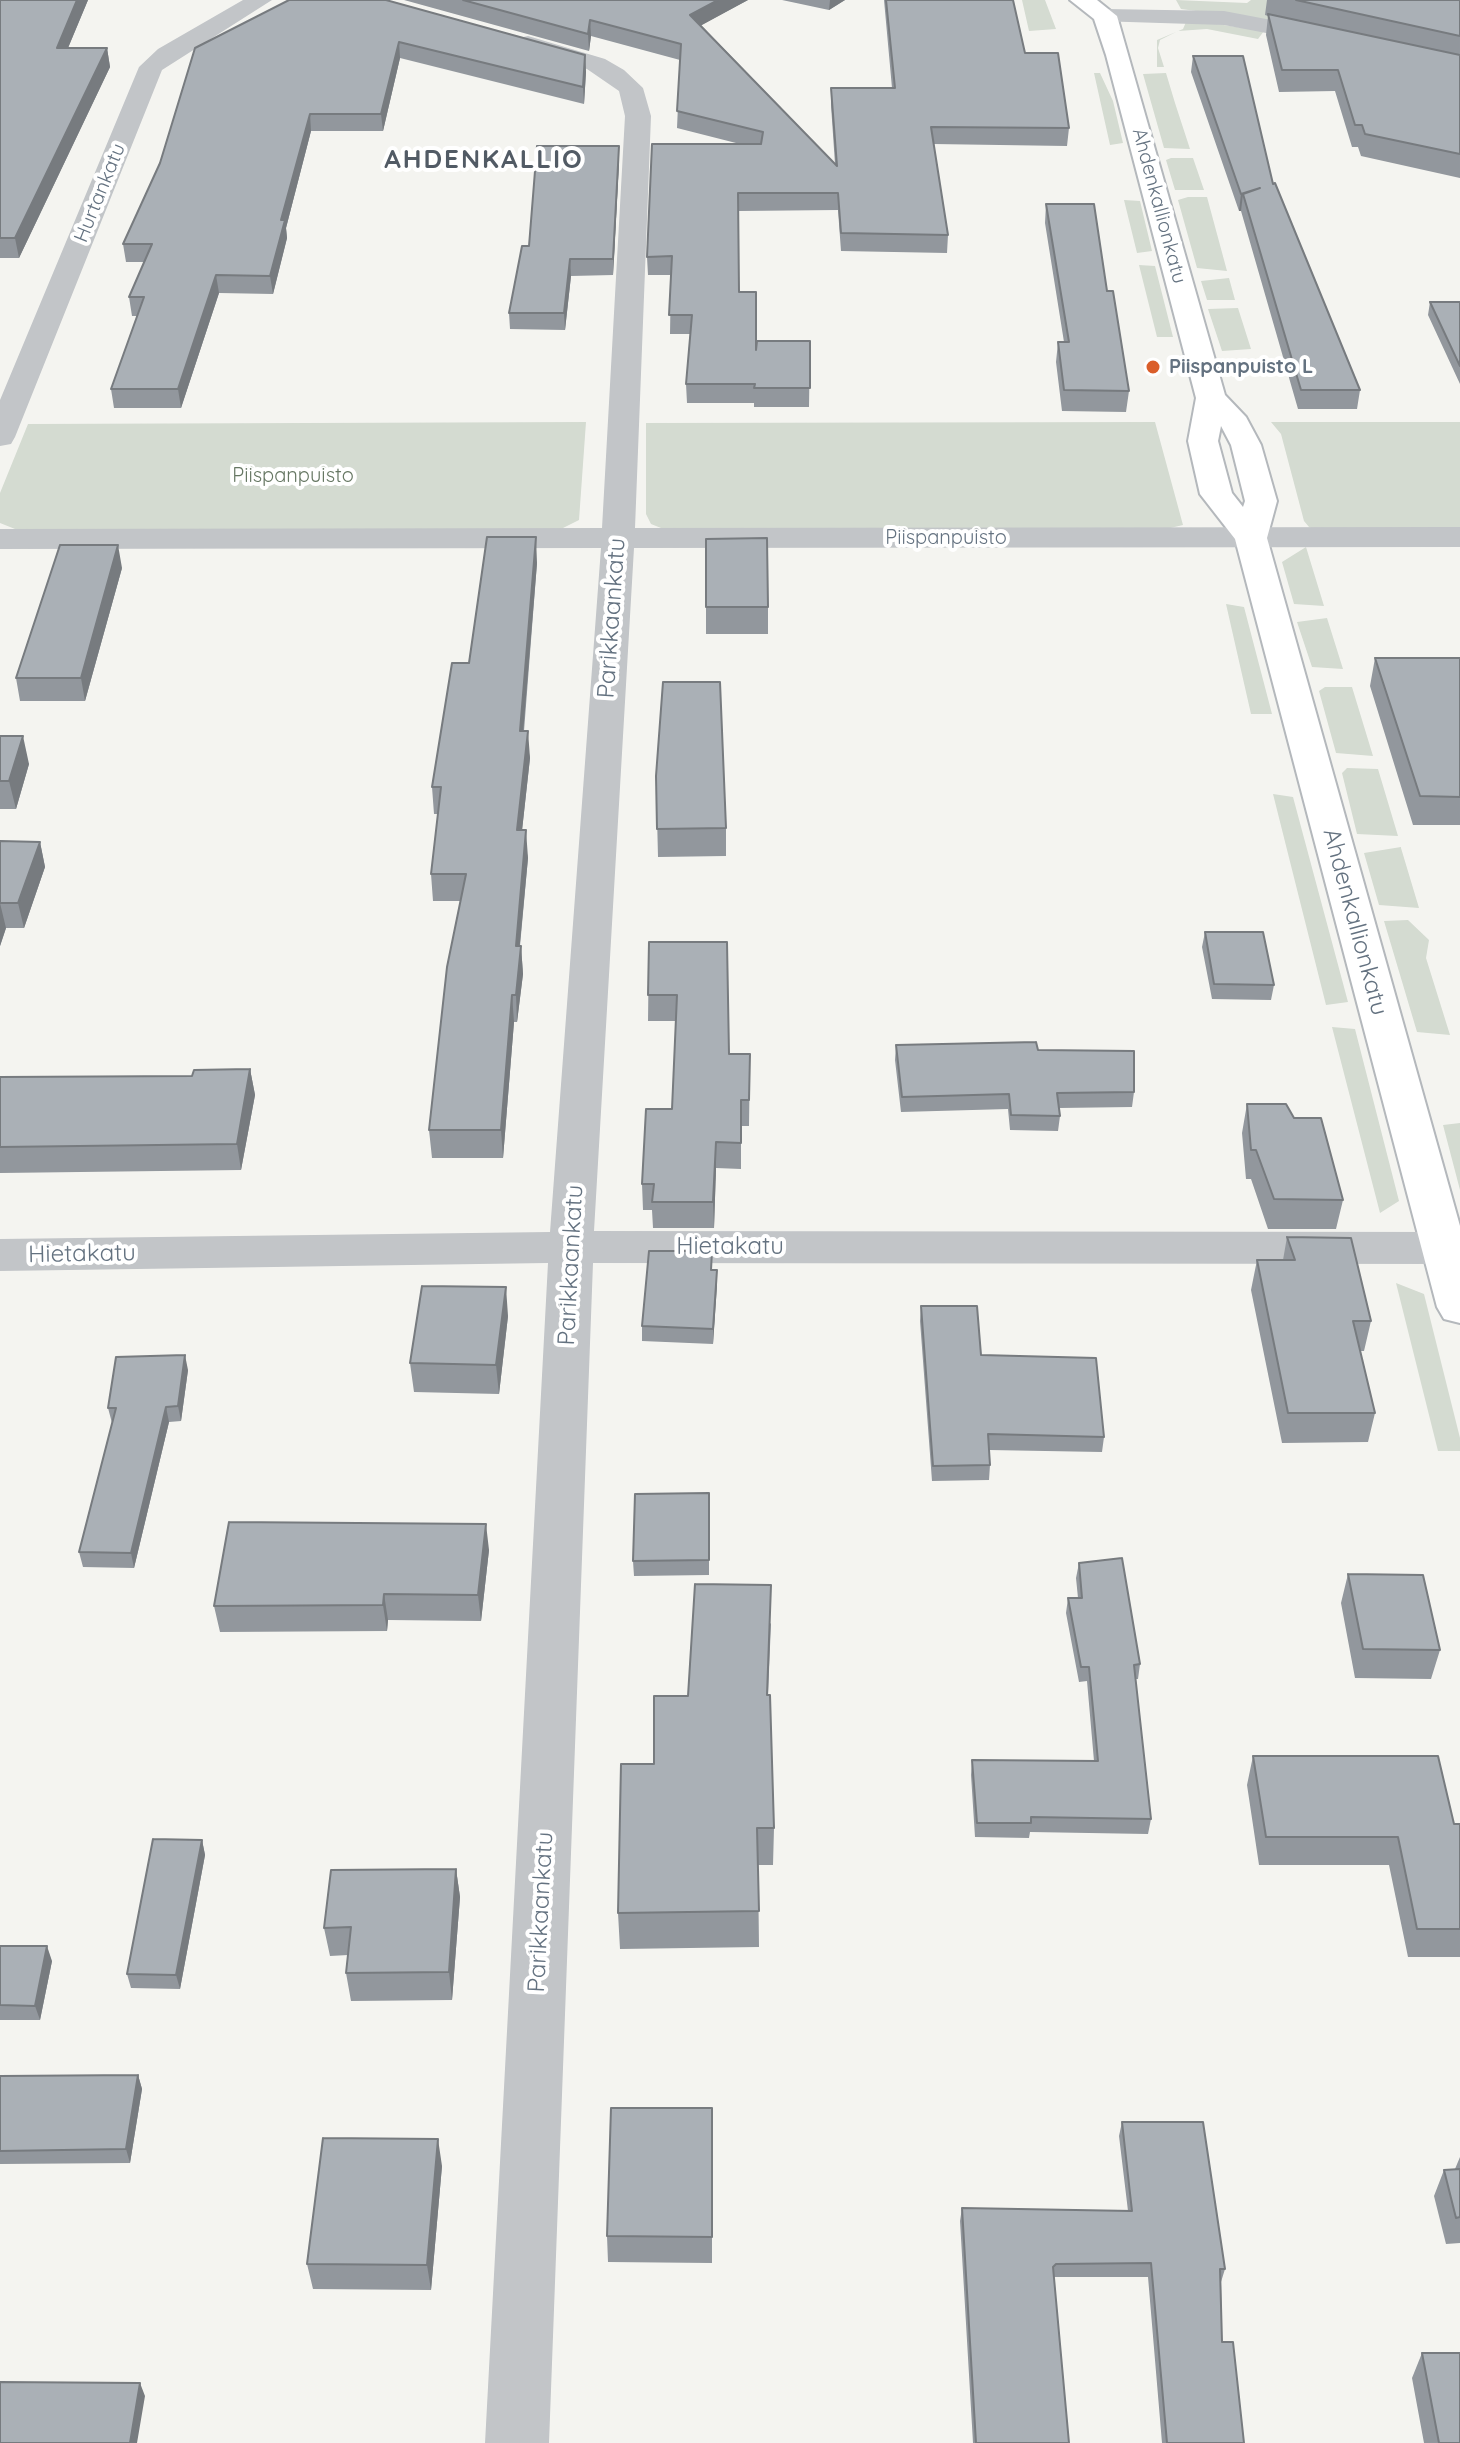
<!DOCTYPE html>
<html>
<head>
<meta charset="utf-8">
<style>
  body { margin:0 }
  canvas { display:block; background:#f4f4f0 }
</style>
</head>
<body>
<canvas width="1460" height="2443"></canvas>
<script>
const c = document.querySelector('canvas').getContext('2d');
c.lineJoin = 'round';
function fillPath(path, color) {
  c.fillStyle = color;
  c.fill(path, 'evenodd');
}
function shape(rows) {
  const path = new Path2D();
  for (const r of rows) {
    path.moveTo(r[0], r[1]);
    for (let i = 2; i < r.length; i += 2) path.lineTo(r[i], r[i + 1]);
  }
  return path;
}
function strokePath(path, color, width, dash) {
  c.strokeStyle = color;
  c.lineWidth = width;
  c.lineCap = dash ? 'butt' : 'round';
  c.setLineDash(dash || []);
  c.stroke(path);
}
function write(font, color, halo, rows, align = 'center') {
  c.font = font + ' Quicksand,sans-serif';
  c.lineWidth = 8;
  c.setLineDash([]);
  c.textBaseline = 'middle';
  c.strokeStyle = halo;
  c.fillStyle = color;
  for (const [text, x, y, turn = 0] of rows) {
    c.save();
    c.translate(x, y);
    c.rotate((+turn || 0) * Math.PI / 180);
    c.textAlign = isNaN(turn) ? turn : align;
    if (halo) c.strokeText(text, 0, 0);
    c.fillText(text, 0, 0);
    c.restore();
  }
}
fillPath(shape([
  [1022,0,1045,0,1056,29,1029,31],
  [1176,0,1247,3,1251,0,1282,0,1296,24,1181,9],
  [1186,22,1210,23,1264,31,1258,39,1207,29,1178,31,1160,40,1158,48,1164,67,1157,67,1157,40,1183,29],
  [1094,73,1100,73,1113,101,1123,143,1110,145],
  [1166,73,1175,103,1190,149,1164,148,1143,74],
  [1171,158,1193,158,1204,190,1175,190,1166,160],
  [1188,197,1207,197,1227,271,1197,268,1178,200],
  [1124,200,1140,201,1152,251,1137,253],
  [1139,265,1155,266,1173,337,1157,337],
  [1229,278,1235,300,1207,300,1201,281],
  [1238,308,1251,349,1222,351,1208,309],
  [586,422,579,520,559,530,15,529,0,523,0,493,28,424],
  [1155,422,1183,525,1166,529,666,530,651,524,646,514,646,423],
  [1271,422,1460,422,1460,530,1316,530,1309,527,1304,521,1281,434],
  [1306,547,1324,606,1294,604,1282,562],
  [1226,604,1244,607,1272,714,1251,714],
  [1327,618,1343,669,1312,667,1297,622],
  [1325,687,1352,687,1373,756,1336,753,1319,691],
  [1347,768,1378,769,1398,836,1357,834,1342,773],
  [1273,794,1293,797,1348,1002,1326,1005],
  [1401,847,1401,848,1419,908,1379,905,1364,853],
  [1408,920,1429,940,1426,958,1450,1035,1417,1032,1384,921],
  [1332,1027,1355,1029,1399,1201,1380,1213],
  [1460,1123,1460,1190,1443,1125],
  [1396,1283,1424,1294,1460,1438,1460,1451,1438,1451]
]), '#d4dbd1');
const secondary = shape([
  [1070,0,1097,0,1117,16,1225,395,1246,417,1261,445,1277,501,1267,538,1460,1226,1460,1323,1444,1319,1437,1307,1235,539,1200,494,1188,441,1196,398,1106,55,1094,19,1070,0],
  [1221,426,1231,445,1245,501,1243,507,1232,493,1218,441,1221,426]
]);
strokePath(secondary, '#b4b8bc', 4);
fillPath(shape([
  [243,0,272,0,162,70,15,437,11,444,0,446,0,400,139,67,158,49,243,0],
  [1105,9,1224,11,1324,30,1332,32,1336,37,1332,42,1324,44,1224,25,1097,21,1093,16,1097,11,1105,9],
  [528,36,605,59,624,70,643,88,651,116,635,528,1460,527,1460,547,634,548,594,1231,1460,1232,1460,1264,593,1263,549,2443,485,2443,548,1263,0,1271,0,1239,550,1232,601,548,0,549,0,529,602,528,625,116,619,91,587,69,519,48,516,43,519,38,528,36]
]), '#c2c5c8');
fillPath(secondary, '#fff');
fillPath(shape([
  [0,0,88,0,68,48,107,48,110,67,19,258,0,258],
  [289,0,585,55,586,72,584,104,400,58,383,131,311,131,286,228,287,238,273,294,219,293,181,408,114,408,111,389,138,316,132,316,129,297,144,262,126,262,123,244],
  [404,0,748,0,701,25,835,164,831,105,831,88,892,88,884,0,1013,0,1025,53,1069,128,1067,146,933,144,948,235,947,253,841,251,838,210,739,211,739,292,756,350,810,341,809,407,754,407,754,403,687,403,686,384,690,334,670,334,671,275,648,275,647,257,740,144,677,128,680,60,591,36,589,51],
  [782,0,845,0,829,10],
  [1267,0,1460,0,1460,178,1361,156,1358,147,1352,147,1335,91,1279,92,1266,35,1268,16,1265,15],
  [1193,56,1273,184,1360,390,1357,409,1298,409,1241,211,1239,211,1191,72],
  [619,162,613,275,571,276,565,330,510,329,509,313,529,246],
  [1046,204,1107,291,1129,391,1126,412,1062,411,1056,362,1058,342,1064,342,1045,223],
  [1430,302,1460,302,1460,384,1428,315],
  [706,539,768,607,768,634,706,634],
  [537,563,524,731,530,758,522,830,528,858,520,946,521,946,523,974,517,1022,514,1022,503,1158,432,1158,429,1130,461,901,433,901,431,874,438,814,434,814,432,787,469,663],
  [122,568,85,701,20,701,16,678],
  [1375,658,1460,658,1460,825,1413,825,1370,686],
  [0,736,29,764,16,809,0,809],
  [656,776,726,828,726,856,658,857],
  [0,841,40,842,45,867,24,928,6,928,0,946],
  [1205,932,1274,985,1271,1000,1212,999,1202,947],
  [649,942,729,1054,750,1054,749,1126,741,1126,741,1169,716,1168,714,1228,653,1228,652,1210,643,1210,642,1184,672,1109,676,1021,648,1021],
  [896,1045,1134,1092,1132,1107,1059,1108,1060,1116,1058,1131,1010,1130,1008,1109,901,1112,895,1060],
  [250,1069,255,1095,241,1170,0,1173,0,1077,192,1076],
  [1247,1104,1343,1200,1336,1229,1268,1229,1251,1179,1246,1179,1242,1133],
  [1287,1237,1371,1321,1364,1351,1360,1351,1375,1413,1368,1442,1282,1443,1251,1290,1257,1260,1283,1260],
  [712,1270,717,1270,713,1344,642,1341,642,1326],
  [921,1306,981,1355,1104,1437,1102,1452,989,1450,990,1465,989,1480,932,1481,920,1321],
  [508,1316,499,1394,414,1392,410,1363],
  [188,1370,181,1421,169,1422,134,1568,83,1567,79,1552,112,1423,108,1408],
  [709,1493,709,1575,634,1576,633,1561],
  [489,1550,481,1621,388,1620,387,1631,220,1632,214,1606],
  [1079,1563,1140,1664,1138,1679,1135,1679,1151,1819,1148,1834,1030,1832,1029,1838,975,1837,971,1775,972,1760,1094,1761,1087,1681,1079,1682,1066,1613,1068,1598,1078,1598,1076,1578],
  [1348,1574,1440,1650,1431,1679,1355,1678,1341,1603],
  [771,1623,768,1695,774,1828,773,1865,758,1865,759,1947,620,1949,618,1913,654,1764,688,1696],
  [1253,1756,1454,1824,1460,1824,1460,1957,1408,1957,1389,1865,1259,1865,1247,1785],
  [202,1840,205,1855,180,1989,131,1988,127,1974],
  [456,1869,460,1897,452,2000,351,2001,346,1973,348,1955,330,1956,324,1928],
  [0,1946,52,1961,40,2020,0,2020],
  [138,2075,142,2089,130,2163,0,2164,0,2076],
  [712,2108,712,2263,608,2262,607,2236],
  [1122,2122,1225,2269,1221,2282,1222,2342,1244,2443,1162,2443,1148,2277,1054,2277,1069,2443,973,2443,960,2221,962,2208,1128,2211,1119,2136],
  [1460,2157,1460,2243,1446,2244,1434,2196,1444,2170,1455,2169],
  [442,2166,431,2290,313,2289,307,2264],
  [1422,2353,1460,2443,1424,2443,1412,2378]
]), '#92979d');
fillPath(shape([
  [77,0,88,0,60,67,57,48],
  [718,0,748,0,691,31,690,15],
  [830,0,845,0,829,10],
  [590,20,591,36,589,51,588,34],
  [399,42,400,58,383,131,381,114],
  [107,48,110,67,19,258,15,238],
  [585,55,586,72,584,104,583,87],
  [310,114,311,131,286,228,287,238,273,294,270,276,281,220],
  [619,146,619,162,613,275,613,259],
  [1260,188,1243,194,1241,211,1239,211,1241,194],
  [570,259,571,276,565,330,564,313],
  [216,275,219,293,181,408,178,389],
  [536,537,537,563,521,758,520,731],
  [118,545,122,568,85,701,81,678],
  [528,731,530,758,519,858,517,830],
  [23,736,29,764,16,809,9,781],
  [526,830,528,858,517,974,516,946],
  [40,842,45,867,24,928,18,903],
  [0,903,6,928,0,946],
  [521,946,523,974,517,1022,516,995],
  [512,995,514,1022,503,1158,501,1130],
  [250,1069,255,1095,241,1170,237,1144],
  [716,1142,716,1168,714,1228,713,1202],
  [717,1270,717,1286,713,1344,713,1329],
  [506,1287,508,1316,499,1394,496,1365],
  [185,1355,188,1370,181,1421,178,1406],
  [166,1407,169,1422,134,1568,131,1553],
  [486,1524,489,1550,481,1621,478,1595],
  [384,1594,388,1620,387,1631,383,1605],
  [202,1840,205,1855,180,1989,176,1975],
  [456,1869,460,1897,452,2000,449,1972],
  [47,1946,52,1961,40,2020,35,2006],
  [138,2075,142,2089,130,2163,126,2149],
  [438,2139,442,2166,431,2290,427,2265],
  [140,2383,145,2396,137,2443,130,2443]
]), '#777b7f');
const building = shape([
  [0,0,77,0,57,48,107,48,15,238,0,238,0,0],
  [289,0,386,0,585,55,583,87,399,42,381,114,310,114,281,220,285,220,270,276,216,275,178,389,111,389,144,297,129,297,152,244,123,244,160,163,195,48,289,0],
  [463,0,718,0,690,15,837,166,831,88,895,88,886,0,1013,0,1025,53,1058,53,1069,128,931,127,948,235,841,233,838,193,738,193,739,292,756,292,756,350,757,341,810,341,810,388,754,388,755,384,686,384,692,315,669,315,672,256,647,257,652,144,761,144,763,132,677,111,681,44,590,20,588,34,463,0],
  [1296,0,1460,0,1460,36,1296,0],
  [1268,14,1460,55,1460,154,1365,134,1362,125,1355,125,1338,70,1282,70,1268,14],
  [1193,56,1243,56,1273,184,1275,183,1360,390,1301,390,1243,194,1260,188,1241,194,1193,56],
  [537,146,619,146,613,259,570,259,564,313,509,313,522,246,529,246,537,146],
  [1046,204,1094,204,1107,291,1113,291,1129,391,1064,390,1058,342,1069,342,1046,204],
  [1430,302,1460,302,1460,366,1430,302],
  [487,537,536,537,520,731,528,731,517,830,526,830,516,946,521,946,516,995,512,995,501,1130,429,1130,447,967,466,874,431,874,441,787,432,787,452,663,469,663,487,537],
  [767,538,768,607,706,607,706,539,767,538],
  [60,545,118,545,81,678,16,678,60,545],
  [1375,658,1460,658,1460,797,1420,796,1375,658],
  [663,682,720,682,726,828,657,829,656,776,663,682],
  [0,736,23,736,9,781,0,781,0,736],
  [0,841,40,842,18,903,0,903,0,841],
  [1205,932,1263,932,1274,985,1214,984,1205,932],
  [649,942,727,942,729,1054,750,1054,749,1100,741,1100,741,1143,716,1142,713,1202,652,1202,654,1184,642,1184,646,1109,672,1109,677,995,648,995,649,942],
  [1036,1042,1038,1050,1134,1051,1134,1092,1057,1093,1060,1116,1011,1115,1009,1094,902,1097,896,1045,1036,1042],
  [250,1069,237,1144,0,1147,0,1077,192,1076,194,1070,250,1069],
  [1247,1104,1286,1104,1294,1118,1321,1118,1343,1200,1274,1199,1256,1150,1251,1150,1247,1104],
  [1287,1237,1351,1238,1371,1321,1353,1321,1375,1413,1288,1413,1257,1260,1295,1260,1287,1237],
  [649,1251,712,1251,711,1270,717,1270,713,1329,642,1326,649,1251],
  [422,1286,506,1287,496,1365,410,1363,422,1286],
  [921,1306,977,1306,981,1355,1096,1358,1104,1437,988,1434,990,1465,933,1466,921,1306],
  [185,1355,178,1406,166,1407,131,1553,79,1552,116,1408,108,1408,116,1357,185,1355],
  [709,1493,709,1560,633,1561,635,1494,709,1493],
  [229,1522,486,1524,478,1595,384,1594,383,1605,214,1606,229,1522],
  [1122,1558,1140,1664,1134,1665,1151,1819,1031,1817,1031,1823,977,1823,972,1760,1098,1761,1089,1667,1081,1667,1068,1598,1082,1598,1079,1563,1122,1558],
  [1348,1574,1423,1575,1440,1650,1363,1649,1348,1574],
  [695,1584,771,1585,767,1695,770,1695,774,1828,757,1828,759,1911,618,1913,621,1764,654,1764,654,1696,688,1696,695,1584],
  [1253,1756,1438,1756,1454,1824,1460,1824,1460,1929,1417,1929,1398,1837,1266,1837,1253,1756],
  [153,1839,202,1840,176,1975,127,1974,153,1839],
  [456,1869,449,1972,346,1973,351,1927,324,1928,331,1870,456,1869],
  [0,1946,47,1946,35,2006,0,2005,0,1946],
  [138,2075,126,2149,0,2151,0,2076,138,2075],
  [611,2108,712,2108,712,2237,607,2236,611,2108],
  [1122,2122,1203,2122,1225,2269,1220,2269,1222,2342,1233,2342,1244,2443,1167,2443,1151,2263,1056,2264,1053,2267,1069,2443,976,2443,962,2208,1132,2211,1122,2122],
  [323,2138,438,2139,427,2265,307,2264,323,2138],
  [1460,2169,1460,2217,1456,2218,1444,2170,1460,2169],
  [1422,2353,1460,2353,1460,2443,1439,2443,1422,2353],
  [0,2382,140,2383,130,2443,0,2443,0,2382]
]);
fillPath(building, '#aab0b6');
strokePath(building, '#777b7f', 2);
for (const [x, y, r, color] of [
  [1153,367,8,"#da5e2a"]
]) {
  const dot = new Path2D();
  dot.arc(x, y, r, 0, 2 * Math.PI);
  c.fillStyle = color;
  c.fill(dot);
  strokePath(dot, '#fff', 3);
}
write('20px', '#647280', '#fff', [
  ["Hurtankatu",100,193,-68],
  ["Ahdenkallionkatu",1159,206,75],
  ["Piispanpuisto",946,538]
]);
write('bold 20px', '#647280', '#fff', [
  ["Piispanpuisto L",1169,367]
], 'left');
write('20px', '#667763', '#fff', [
  ["Piispanpuisto",293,476]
]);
write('24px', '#647280', '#fff', [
  ["Parikkaankatu",612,618,-86],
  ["Ahdenkallionkatu",1355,922,75],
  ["Hietakatu",730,1247],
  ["Hietakatu",82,1254,-1],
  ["Parikkaankatu",571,1265,-87],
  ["Parikkaankatu",541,1912,-87]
]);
c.letterSpacing = '2px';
write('bold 26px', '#525b65', '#fff', [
  ["AHDENKALLIO",484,160]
]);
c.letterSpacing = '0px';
</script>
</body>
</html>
